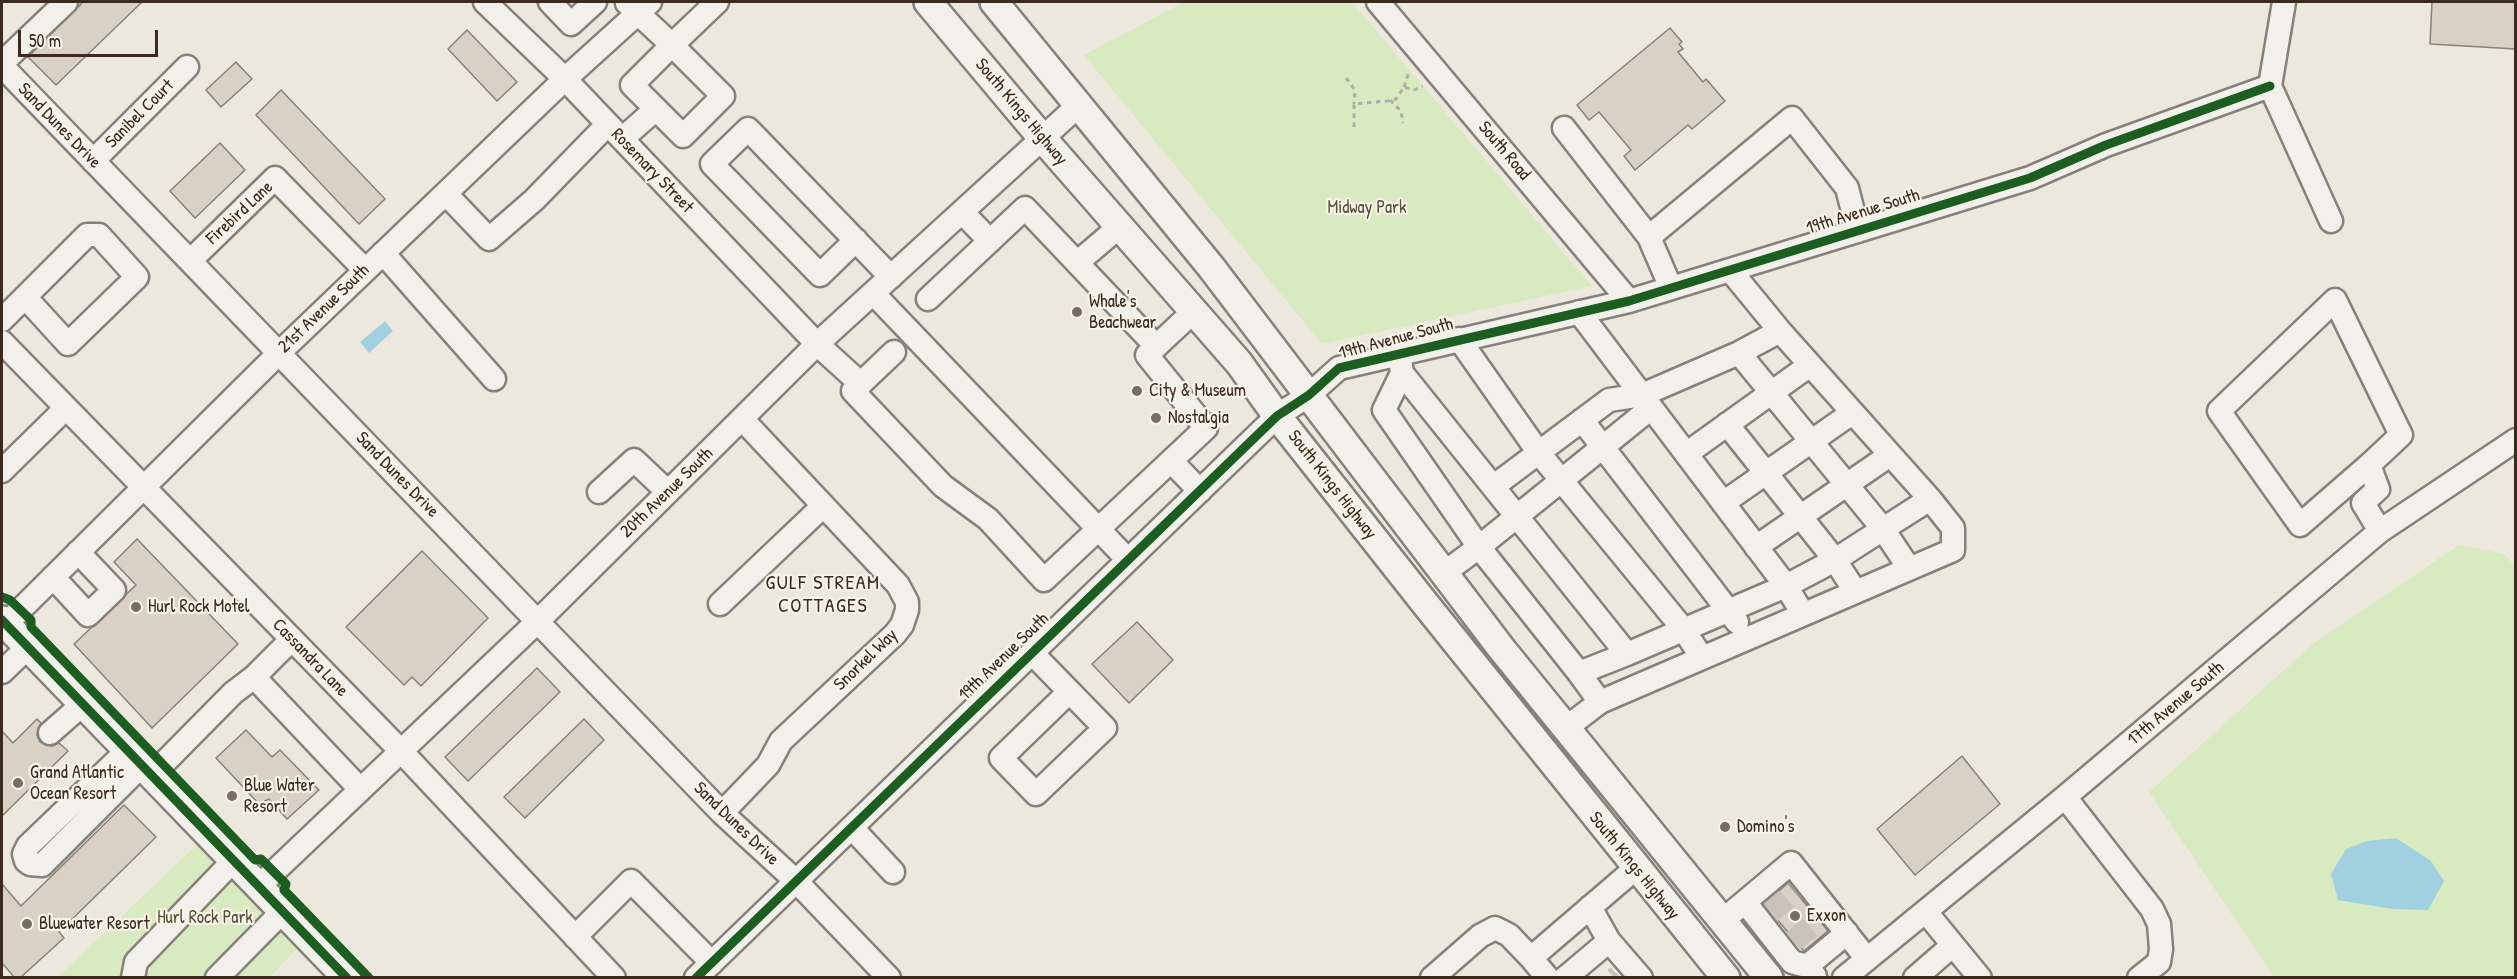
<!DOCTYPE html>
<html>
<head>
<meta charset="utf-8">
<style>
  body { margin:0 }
  #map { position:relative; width:2517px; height:979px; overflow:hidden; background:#ede8de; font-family:"Patrick Hand",sans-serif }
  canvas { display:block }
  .frame { position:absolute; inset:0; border:3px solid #3b2a1e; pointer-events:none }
  .scale { position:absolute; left:18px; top:30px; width:140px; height:27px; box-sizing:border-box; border:3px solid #3b2a1e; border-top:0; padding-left:8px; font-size:18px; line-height:21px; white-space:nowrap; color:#3b2a1e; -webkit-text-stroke:4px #f7f3e8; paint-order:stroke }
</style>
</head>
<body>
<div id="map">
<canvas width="2517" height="979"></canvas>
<div class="frame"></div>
<div class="scale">50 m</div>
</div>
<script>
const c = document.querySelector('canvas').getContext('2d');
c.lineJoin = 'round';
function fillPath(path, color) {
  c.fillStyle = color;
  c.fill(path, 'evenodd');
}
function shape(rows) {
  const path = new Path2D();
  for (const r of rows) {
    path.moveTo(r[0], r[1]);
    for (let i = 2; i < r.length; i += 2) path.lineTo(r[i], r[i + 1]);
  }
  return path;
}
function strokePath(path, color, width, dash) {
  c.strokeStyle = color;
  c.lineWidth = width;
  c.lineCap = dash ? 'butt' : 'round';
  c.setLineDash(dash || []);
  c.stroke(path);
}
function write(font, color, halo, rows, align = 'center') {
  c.font = font + ' "Patrick Hand",sans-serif';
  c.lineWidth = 4.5;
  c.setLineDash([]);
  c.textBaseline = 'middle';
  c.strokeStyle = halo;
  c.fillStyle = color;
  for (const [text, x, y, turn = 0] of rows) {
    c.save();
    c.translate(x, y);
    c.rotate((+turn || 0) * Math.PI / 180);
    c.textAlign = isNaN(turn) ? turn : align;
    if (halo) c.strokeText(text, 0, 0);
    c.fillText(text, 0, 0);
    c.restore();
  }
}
fillPath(shape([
  [1184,2,1352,2,1592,286,1322,344,1084,55],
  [2459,545,2505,554,2515,567,2515,977,2274,977,2149,792,2313,644],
  [208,834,308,937,270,977,57,978]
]), '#d8eabf');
fillPath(shape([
  [385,321,393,331,369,353,360,342],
  [2396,838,2431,861,2444,881,2428,910,2393,909,2338,900,2331,874,2346,849,2367,841]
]), '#a1d1e0');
const building = shape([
  [83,2,142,2,56,85,28,57,83,2],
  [2432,2,2516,2,2516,49,2430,44,2432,2],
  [1670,28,1682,42,1679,44,1683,49,1678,52,1703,82,1706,79,1725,101,1692,129,1688,125,1635,170,1624,156,1631,150,1599,112,1589,120,1577,105,1670,28],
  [467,30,517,82,497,101,448,49,467,30],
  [236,62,252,79,221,107,206,90,236,62],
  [281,90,385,199,359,224,256,115,281,90],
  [220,143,245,170,195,218,170,191,220,143],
  [137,539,238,644,152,728,74,644,136,585,114,562,137,539],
  [422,551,488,618,421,686,412,677,404,685,346,627,422,551],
  [1137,622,1173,660,1129,703,1092,664,1137,622],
  [537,668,560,692,468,781,445,757,537,668],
  [37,719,41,723,37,735,40,742,52,746,59,743,68,751,2,816,2,731,13,743,37,719],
  [584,719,604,740,525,818,504,797,584,719],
  [246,730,272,757,280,750,319,790,287,819,269,799,259,804,216,758,246,730],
  [1962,756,2000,804,1915,875,1877,829,1962,756],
  [124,805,156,837,59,932,64,938,20,978,15,978,2,963,2,884,21,906,124,805],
  [1788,883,1828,931,1804,951,1764,904,1788,883]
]);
fillPath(building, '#d9d2c4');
strokePath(building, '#868179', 1.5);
strokePath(shape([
  [1770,913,1795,891],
  [1793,941,1819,920],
  [1615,978,1618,975]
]), '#c9c2b8', 22, [22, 11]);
const minor = shape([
  [485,2,565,79,817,344,861,384],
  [550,2,571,24,595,2],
  [1378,2,1629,301],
  [627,3,672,45,723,96,683,136,632,85,672,45,717,2],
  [2,63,66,2],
  [2,66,722,813,796,881,889,978],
  [2270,86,2331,221],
  [2270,86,2284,2],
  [1564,128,1649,237,1671,288],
  [622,139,656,109],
  [93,161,187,67],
  [446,194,489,239,534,200,607,125],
  [962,212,990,241],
  [1649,237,1792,118,1847,188,1858,231],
  [856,240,820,275,712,164,748,129,891,277],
  [383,253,494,379],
  [190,261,275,178,365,270],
  [1078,262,1119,227],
  [1730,270,1780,331],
  [873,293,1128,560],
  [928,299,1025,208,1156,346],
  [1579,312,1786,586,1803,614],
  [2,320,87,235,99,235,137,277,68,344,25,297],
  [1459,339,1539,453,1684,630,1702,658],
  [2,342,401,751,614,978],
  [894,352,853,391,943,486,988,519,1044,580,1206,428,1147,355,1193,312],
  [1400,359,1402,373,1384,410,1479,547,1444,573],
  [1402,373,1627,654,1786,586,1835,560,1883,529,1930,499,1780,331,1739,353,1883,529,1909,568],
  [1582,420,1737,622],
  [1727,424,1835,560,1855,591],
  [1686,454,1810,365],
  [1171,461,1200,491],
  [2369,465,2300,525,2219,411,2335,300,2401,435,2369,465,2378,489,2363,503,2380,531],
  [2,471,66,408],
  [1494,486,1609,400,1642,395,1739,353],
  [599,492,634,460,668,492],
  [1723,503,1852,413],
  [1756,547,1890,455],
  [53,577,88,615,114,590,78,552],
  [720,604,822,507],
  [6,624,279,353,565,79,650,2],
  [292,639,254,677,360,789],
  [1032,653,1105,728,1036,794,1001,758,1069,692],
  [1627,654,1579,673,1479,547,1651,408],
  [2,672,28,647],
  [1579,673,1600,702,1953,550,1953,528,1930,499],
  [1566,728,1600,702],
  [50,733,83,704],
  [128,750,28,846,24,854,26,861,30,864,42,865,142,765],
  [152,775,233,693,254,677],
  [2065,797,2152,909,2159,924,2161,949,2159,962,2139,978],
  [722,813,768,765,781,741,895,634,902,625,907,610,907,602,898,585,743,420],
  [852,828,893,872],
  [258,887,538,621,817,344,1080,104],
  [1745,902,1792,962,1807,966],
  [1590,907,1609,941,1641,978],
  [1926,912,1980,978],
  [1722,921,1791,863,1867,959],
  [575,937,631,881,712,963],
  [1531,958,1548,978],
  [1815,976,1807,966,1847,933],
  [133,978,136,962,234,860],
  [217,978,283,911],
  [696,978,1277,416,1309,395,1339,368,1629,301,2030,178,2106,145,2270,86],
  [1432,978,1480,936,1495,928,1509,935,1531,958,1636,868],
  [1565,978,1609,941],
  [1844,978,2065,797,2380,531,2516,440],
  [1915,978,1953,945]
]);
const major = shape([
  [928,2,1043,139,1239,363,1277,416,1427,606,1726,978],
  [994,2,1211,267,1501,648,1769,978],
  [2,620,347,978]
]);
strokePath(minor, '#868179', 27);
strokePath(major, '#868179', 32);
strokePath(shape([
  [1346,78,1355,90,1354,104],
  [1404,87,1409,72],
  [1390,100,1401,111,1403,123],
  [1354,127,1354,104,1387,101,1396,99,1404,87,1414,90,1423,86]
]), '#b0aca8', 3, [4.5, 4.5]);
strokePath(minor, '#f1f0eb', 22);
strokePath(major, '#f1f0eb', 27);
strokePath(shape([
  [2,597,10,600,31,620,31,627,255,860,261,859,286,884,284,890,369,978],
  [2,620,347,978],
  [696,978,1277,416,1309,395,1339,368,1629,301,2030,178,2106,145,2270,86]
]), '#1b5e20', 9);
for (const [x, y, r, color] of [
  [1077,312,6,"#796c61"],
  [1137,391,6,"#796c61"],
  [1156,418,6,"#796c61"],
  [136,607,6,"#796c61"],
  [18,783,6,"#796c61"],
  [232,796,6,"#796c61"],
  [1725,827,6,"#796c61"],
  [1795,916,6,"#796c61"],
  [27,924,6,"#796c61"]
]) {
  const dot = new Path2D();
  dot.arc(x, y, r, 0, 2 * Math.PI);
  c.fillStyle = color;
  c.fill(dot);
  strokePath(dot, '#f7f3e8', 2);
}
write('18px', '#3b2a1e', '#f7f3e8', [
  ["South Kings Highway",1021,112,50],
  ["Sanibel Court",140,114,-45],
  ["Sand Dunes Drive",59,126,46],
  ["South Road",1504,151,50],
  ["Rosemary Street",652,171,46],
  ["19th Avenue South",1863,212,-17],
  ["Firebird Lane",240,213,-43],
  ["21st Avenue South",324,309,-44],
  ["19th Avenue South",1396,339,-15],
  ["Sand Dunes Drive",397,475,46],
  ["South Kings Highway",1332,485,52],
  ["20th Avenue South",667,493,-44],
  ["19th Avenue South",1004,657,-44],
  ["Cassandra Lane",310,658,46],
  ["Snorkel Way",866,660,-44],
  ["17th Avenue South",2176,704,-40],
  ["Sand Dunes Drive",736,824,44],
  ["South Kings Highway",1634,866,51]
]);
write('18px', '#575139', '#f7f3e8', [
  ["Midway Park",1367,208],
  ["Hurl Rock Park",205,918]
]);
write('18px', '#3b2a1e', '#f7f3e8', [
  ["Whale's",1089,302],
  ["Beachwear",1089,323],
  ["City & Museum",1149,391],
  ["Nostalgia",1168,418],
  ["Hurl Rock Motel",148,607],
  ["Grand Atlantic",30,773],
  ["Ocean Resort",30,794],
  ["Blue Water",244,786],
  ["Resort",244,807],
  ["Domino's",1737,827],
  ["Exxon",1807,916],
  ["Bluewater Resort",39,924]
], 'left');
c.letterSpacing = '1.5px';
write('20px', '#3b2a1e', '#f7f3e8', [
  ["GULF STREAM",823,584],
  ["COTTAGES",823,607]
]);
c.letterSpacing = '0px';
</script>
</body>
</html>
